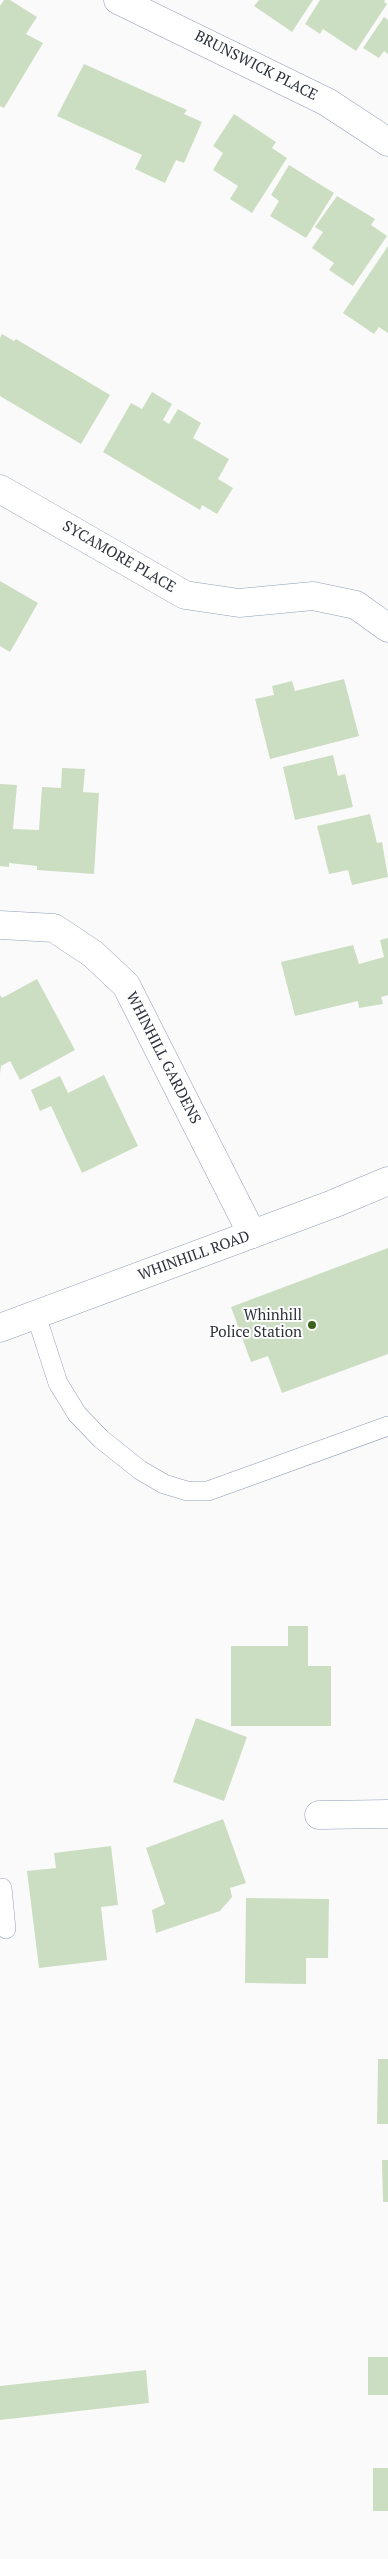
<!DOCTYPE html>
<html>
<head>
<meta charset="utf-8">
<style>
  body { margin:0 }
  canvas { display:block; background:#fafafa }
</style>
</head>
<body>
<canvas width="388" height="2559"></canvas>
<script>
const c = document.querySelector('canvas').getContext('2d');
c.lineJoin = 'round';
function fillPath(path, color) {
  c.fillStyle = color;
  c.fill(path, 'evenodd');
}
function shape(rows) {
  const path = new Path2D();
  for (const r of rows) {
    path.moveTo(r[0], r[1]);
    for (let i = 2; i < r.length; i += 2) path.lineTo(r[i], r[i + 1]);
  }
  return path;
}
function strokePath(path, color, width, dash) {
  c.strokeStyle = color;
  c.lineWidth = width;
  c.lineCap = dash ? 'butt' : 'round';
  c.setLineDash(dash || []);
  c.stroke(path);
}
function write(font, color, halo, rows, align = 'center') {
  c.font = font + ' "PT Serif",serif';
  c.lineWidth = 4;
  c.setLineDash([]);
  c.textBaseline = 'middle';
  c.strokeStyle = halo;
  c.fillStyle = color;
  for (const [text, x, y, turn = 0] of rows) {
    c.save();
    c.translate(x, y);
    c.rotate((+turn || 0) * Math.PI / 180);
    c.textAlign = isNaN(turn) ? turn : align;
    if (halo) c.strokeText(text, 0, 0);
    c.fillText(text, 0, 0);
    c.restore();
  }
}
fillPath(shape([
  [4,0,10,0,37,17,26,34,43,43,4,108,0,106,0,6],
  [259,0,313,0,292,32,254,6],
  [320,0,385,0,384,2,387,4,356,51,323,29,320,34,305,24],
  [384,17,388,20,388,54,384,51,379,58,363,48],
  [84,64,187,110,184,114,202,122,184,163,176,160,165,183,135,169,142,155,57,116],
  [234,114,276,142,272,148,287,158,252,213,230,199,238,186,213,170,223,153,213,146],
  [289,165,334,193,306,238,270,216,279,201,271,195],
  [337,196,375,219,371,225,387,236,353,286,329,270,334,263,312,248,323,232,315,227],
  [388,246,388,333,379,327,374,334,343,313],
  [2,334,14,341,16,339,110,395,81,444,0,396,0,338],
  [152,392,172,404,163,420,169,424,178,409,201,423,193,438,229,459,218,479,233,488,217,514,202,505,200,510,103,452,131,403,142,409],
  [0,581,38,603,10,652,0,646],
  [344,679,359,736,270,759,255,699,274,695,272,686,292,681,295,691],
  [333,755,338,776,345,774,353,807,295,820,283,767],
  [62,768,85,769,83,792,99,793,94,874,37,870,37,866,9,863,9,867,0,866,0,784,17,785,13,829,39,830,42,787,61,788],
  [370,814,377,843,382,842,388,877,352,885,348,870,329,874,317,826],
  [388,938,388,995,381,997,383,1004,359,1008,358,1001,295,1016,281,962,353,945,359,964,384,957,380,940],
  [37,979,75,1050,20,1080,10,1061,1,1066,0,1074,0,995,2,998],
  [104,1075,138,1146,82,1173,51,1106,40,1111,31,1090,60,1076,68,1093],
  [388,1248,388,1354,282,1393,268,1356,251,1362,231,1307],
  [288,1626,308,1626,308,1666,331,1666,331,1726,231,1726,231,1646,288,1646],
  [196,1718,247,1737,224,1801,173,1782],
  [223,1819,246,1883,230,1888,232,1897,220,1911,156,1933,152,1910,165,1904,146,1848],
  [111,1846,118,1905,101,1907,107,1960,39,1968,27,1871,56,1868,54,1853],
  [246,1898,329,1899,328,1958,306,1958,306,1984,245,1983],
  [378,2059,388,2059,388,2124,377,2124],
  [382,2160,388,2160,388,2202,383,2202],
  [368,2357,388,2357,388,2395,368,2395],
  [146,2370,149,2403,0,2420,0,2386],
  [373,2468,388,2468,388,2511,373,2511]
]), '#ccdec1');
const service = shape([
  [36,1315,58,1383,77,1414,101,1439,140,1470,164,1484,187,1491,208,1491,388,1426],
  [0,1888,2,1888,6,1929]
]);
const minor = shape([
  [118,0,327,102,388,142],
  [0,489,185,595,239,603,313,596,356,605,388,628],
  [0,925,54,928,93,954,126,985,252,1234],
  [319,1815,388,1814]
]);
const tertiary = shape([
  [0,1328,333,1204,388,1181]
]);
strokePath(service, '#929eb5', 20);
strokePath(minor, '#929eb5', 29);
strokePath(tertiary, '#929eb5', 29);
strokePath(service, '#fff', 19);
strokePath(minor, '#fff', 28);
strokePath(tertiary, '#fff', 28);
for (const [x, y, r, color] of [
  [312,1325,5,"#3c621b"]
]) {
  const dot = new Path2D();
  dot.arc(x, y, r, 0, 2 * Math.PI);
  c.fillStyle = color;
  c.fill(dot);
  strokePath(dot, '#fff', 2);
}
write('15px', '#2c313b', '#fff', [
  ["BRUNSWICK PLACE",256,66,27],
  ["SYCAMORE PLACE",119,557,30],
  ["WHINHILL GARDENS",163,1058,63],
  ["WHINHILL ROAD",194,1256,-20]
]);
write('15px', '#2c313b', '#fff', [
  ["Whinhill",302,1316],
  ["Police Station",302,1333]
], 'right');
</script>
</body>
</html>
